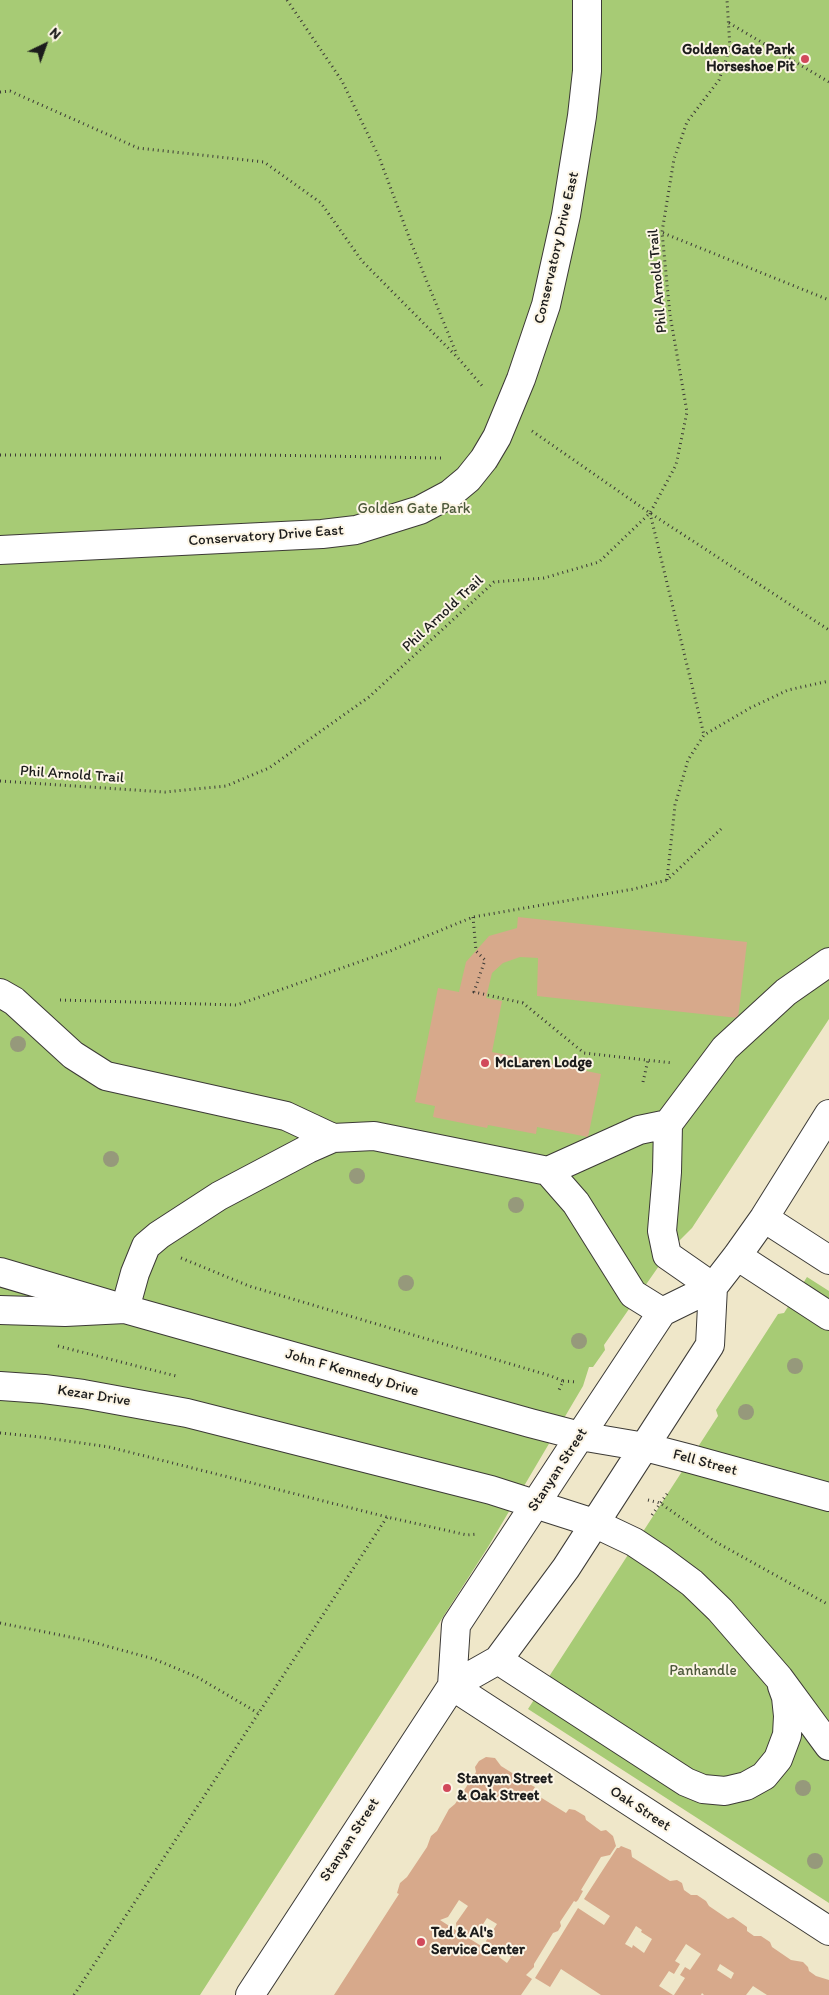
<!DOCTYPE html>
<html>
<head>
<meta charset="utf-8">
<style>
  body { margin:0 }
  #map { position:relative; width:829px; height:1995px; overflow:hidden; background:#efe7c9; font-family:Itim,sans-serif }
  canvas { display:block }
  .north { position:absolute; left:20px; top:20px; width:50px; height:50px; -webkit-text-stroke:4px #fcf5e5; paint-order:stroke; rotate:42deg; font-size:14px; font-weight:700; line-height:20px; text-align:center; color:#1c1c1c }
  .north::after { content:''; display:block; margin:auto; width:18px; height:22px; background:#1c1c1c; clip-path:polygon(50% 0,100% 100%,50% 72%,0 100%) }
</style>
</head>
<body>
<div id="map">
<canvas width="829" height="1995"></canvas>
<div class="north">N</div>
</div>
<script>
const c = document.querySelector('canvas').getContext('2d');
c.lineJoin = 'round';
function fillPath(path, color) {
  c.fillStyle = color;
  c.fill(path, 'evenodd');
}
function shape(rows) {
  const path = new Path2D();
  for (const r of rows) {
    path.moveTo(r[0], r[1]);
    for (let i = 2; i < r.length; i += 2) path.lineTo(r[i], r[i + 1]);
  }
  return path;
}
function strokePath(path, color, width, dash) {
  c.strokeStyle = color;
  c.lineWidth = width;
  c.lineCap = dash ? 'butt' : 'round';
  c.setLineDash(dash || []);
  c.stroke(path);
}
function write(font, color, halo, rows, align = 'center') {
  c.font = font + ' Itim,sans-serif';
  c.lineWidth = 4;
  c.setLineDash([]);
  c.textBaseline = 'middle';
  c.strokeStyle = halo;
  c.fillStyle = color;
  for (const [text, x, y, turn = 0] of rows) {
    c.save();
    c.translate(x, y);
    c.rotate((+turn || 0) * Math.PI / 180);
    c.textAlign = isNaN(turn) ? turn : align;
    if (halo) c.strokeText(text, 0, 0);
    c.fillText(text, 0, 0);
    c.restore();
  }
}
fillPath(shape([
  [0,0,829,0,829,1019,692,1228,670,1250,604,1345,605,1350,593,1367,589,1367,583,1386,488,1547,200,1995,0,1995],
  [807,1277,829,1291,829,1903,528,1709,718,1416,716,1410,778,1314,784,1313]
]), '#a7cb75');
fillPath(shape([
  [518,917,747,942,738,1018,537,996,538,958,520,957,503,963,492,973,486,998,502,1001,492,1052,601,1074,588,1137,537,1127,536,1134,488,1125,487,1128,433,1117,435,1106,415,1102,438,988,459,992,466,962,489,936,517,928],
  [486,1757,495,1758,501,1766,517,1776,521,1775,531,1782,531,1785,535,1787,532,1792,566,1813,569,1809,575,1810,585,1816,586,1820,601,1831,606,1830,613,1836,616,1846,610,1855,601,1857,581,1890,583,1891,578,1900,576,1902,574,1901,560,1922,561,1926,558,1931,553,1933,534,1964,534,1967,526,1975,532,1979,521,1995,334,1995,399,1894,397,1893,400,1883,407,1877,427,1847,431,1836,437,1831,449,1809,455,1804,476,1772,475,1767,479,1761],
  [459,1900,468,1906,456,1923,457,1931,440,1920,448,1917],
  [487,1918,497,1924,486,1941,486,1949,467,1937,476,1935],
  [503,1951,511,1957,507,1963,499,1957],
  [621,1846,631,1850,632,1857,670,1881,677,1880,682,1883,684,1890,691,1895,697,1895,706,1901,709,1906,728,1919,733,1917,747,1927,747,1931,754,1936,761,1936,770,1942,772,1947,791,1960,803,1962,808,1967,809,1971,816,1976,829,1980,829,1995,767,1995,753,1986,746,1995,704,1995,702,1993,701,1995,674,1995,685,1978,680,1975,685,1967,690,1970,701,1954,686,1944,675,1961,680,1964,674,1974,669,1971,659,1986,673,1995,601,1995,561,1969,550,1987,535,1978,578,1908,604,1925,610,1916,584,1899,617,1848,619,1848],
  [636,1926,642,1930,641,1932,652,1939,644,1953,633,1945,632,1948,625,1944],
  [720,1964,734,1973,731,1979,717,1970]
]), '#d7a98b');
const minor = shape([
  [0,550,322,534,356,530,420,510,450,494,468,479,484,459,497,437,521,379,546,305,566,215,582,116,587,71,587,0],
  [0,993,14,1001,73,1055,106,1076,286,1116,333,1138],
  [548,1171,639,1130,668,1124],
  [0,1272,125,1309,135,1273,146,1246,159,1235,219,1196,308,1149,333,1138,374,1136,548,1171,576,1203,633,1294,662,1312],
  [713,1287,667,1255,662,1231,667,1172,668,1124,725,1048,786,992,829,962]
]);
const major = shape([
  [764,1218,829,1260],
  [737,1256,829,1316],
  [0,1310,65,1312,125,1309,530,1423,580,1436,645,1447,691,1459,829,1497],
  [0,1386,44,1389,83,1394,187,1413,491,1490,594,1523,634,1542,661,1560,692,1583,720,1610,779,1678,829,1746],
  [498,1660,686,1782,703,1789,725,1791,746,1786,764,1776,778,1759,787,1735,788,1716,786,1697,782,1686],
  [452,1686,456,1625,580,1436,662,1312,713,1287,737,1256,764,1218,829,1114],
  [452,1686,829,1931],
  [250,1995,452,1686,498,1660,566,1568,710,1345,713,1287]
]);
strokePath(minor, '#3c3a36', 30);
strokePath(major, '#3c3a36', 30);
strokePath(shape([
  [287,0,342,81,379,157,412,245,457,355],
  [729,23,829,82],
  [0,92,10,91,138,148,264,162,321,203,362,261,458,358,484,388],
  [663,233,829,300],
  [532,431,650,513,829,630],
  [0,455,260,455,442,458],
  [650,513,704,735],
  [0,781,165,792,226,786,269,768,369,697,494,582,544,578,599,562,650,513,676,465,687,412,670,315,662,232,674,159,687,122,719,80,730,48,727,0],
  [667,880,675,805,688,760,704,735,750,708,788,690,829,681],
  [473,917,476,951,485,960,474,992,523,1003,584,1053,673,1063],
  [60,1000,237,1005,390,951,473,917,634,889,667,880,721,829],
  [643,1082,648,1060],
  [181,1258,249,1286,551,1376,563,1381,559,1390],
  [58,1346,176,1376],
  [563,1381,577,1382],
  [0,1433,40,1437,109,1447,387,1517,467,1535,478,1534],
  [648,1500,660,1503,714,1541,829,1605],
  [652,1515,669,1491],
  [0,1623,85,1640,154,1659,197,1677,258,1713],
  [74,1995,387,1517]
]), '#3c3a36', 3, [1, 4]);
strokePath(minor, '#fff', 28);
strokePath(major, '#fff', 28);
c.fillStyle = '#96997b';
for (const [x, y] of [
  [18,1044],
  [111,1159],
  [357,1176],
  [516,1205],
  [406,1283],
  [579,1341],
  [795,1366],
  [746,1412],
  [803,1788],
  [815,1861]
]) {
  c.beginPath();
  c.arc(x, y, 8, 0, 2 * Math.PI);
  c.fill();
}
for (const [x, y, r, color] of [
  [805,59,5,"#d1495b"],
  [485,1063,5,"#d1495b"],
  [447,1788,5,"#d1495b"],
  [421,1942,5,"#d1495b"]
]) {
  const dot = new Path2D();
  dot.arc(x, y, r, 0, 2 * Math.PI);
  c.fillStyle = color;
  c.fill(dot);
  strokePath(dot, '#fcf5e5', 2);
}
write('bold 15px', '#1c1c1c', '#fcf5e5', [
  ["Golden Gate Park",795,50,"right"],
  ["Horseshoe Pit",795,67,"right"],
  ["McLaren Lodge",495,1063],
  ["Stanyan Street",457,1779],
  ["& Oak Street",457,1796],
  ["Ted & Al's",431,1933],
  ["Service Center",431,1950]
], 'left');
write('15px', '#1c1c1c', '#fcf5e5', [
  ["Conservatory Drive East",557,248,-77],
  ["Phil Arnold Trail",658,281,-95],
  ["Conservatory Drive East",266,536,-4],
  ["Phil Arnold Trail",443,614,-43],
  ["Phil Arnold Trail",72,775,4],
  ["John F Kennedy Drive",352,1373,16],
  ["Kezar Drive",94,1396,9],
  ["Fell Street",705,1463,15],
  ["Stanyan Street",558,1470,-57],
  ["Oak Street",640,1809,33],
  ["Stanyan Street",350,1840,-57]
]);
write('15px', '#4d593b', '#fcf5e5', [
  ["Golden Gate Park",414,509],
  ["Panhandle",703,1671]
]);
</script>
</body>
</html>
